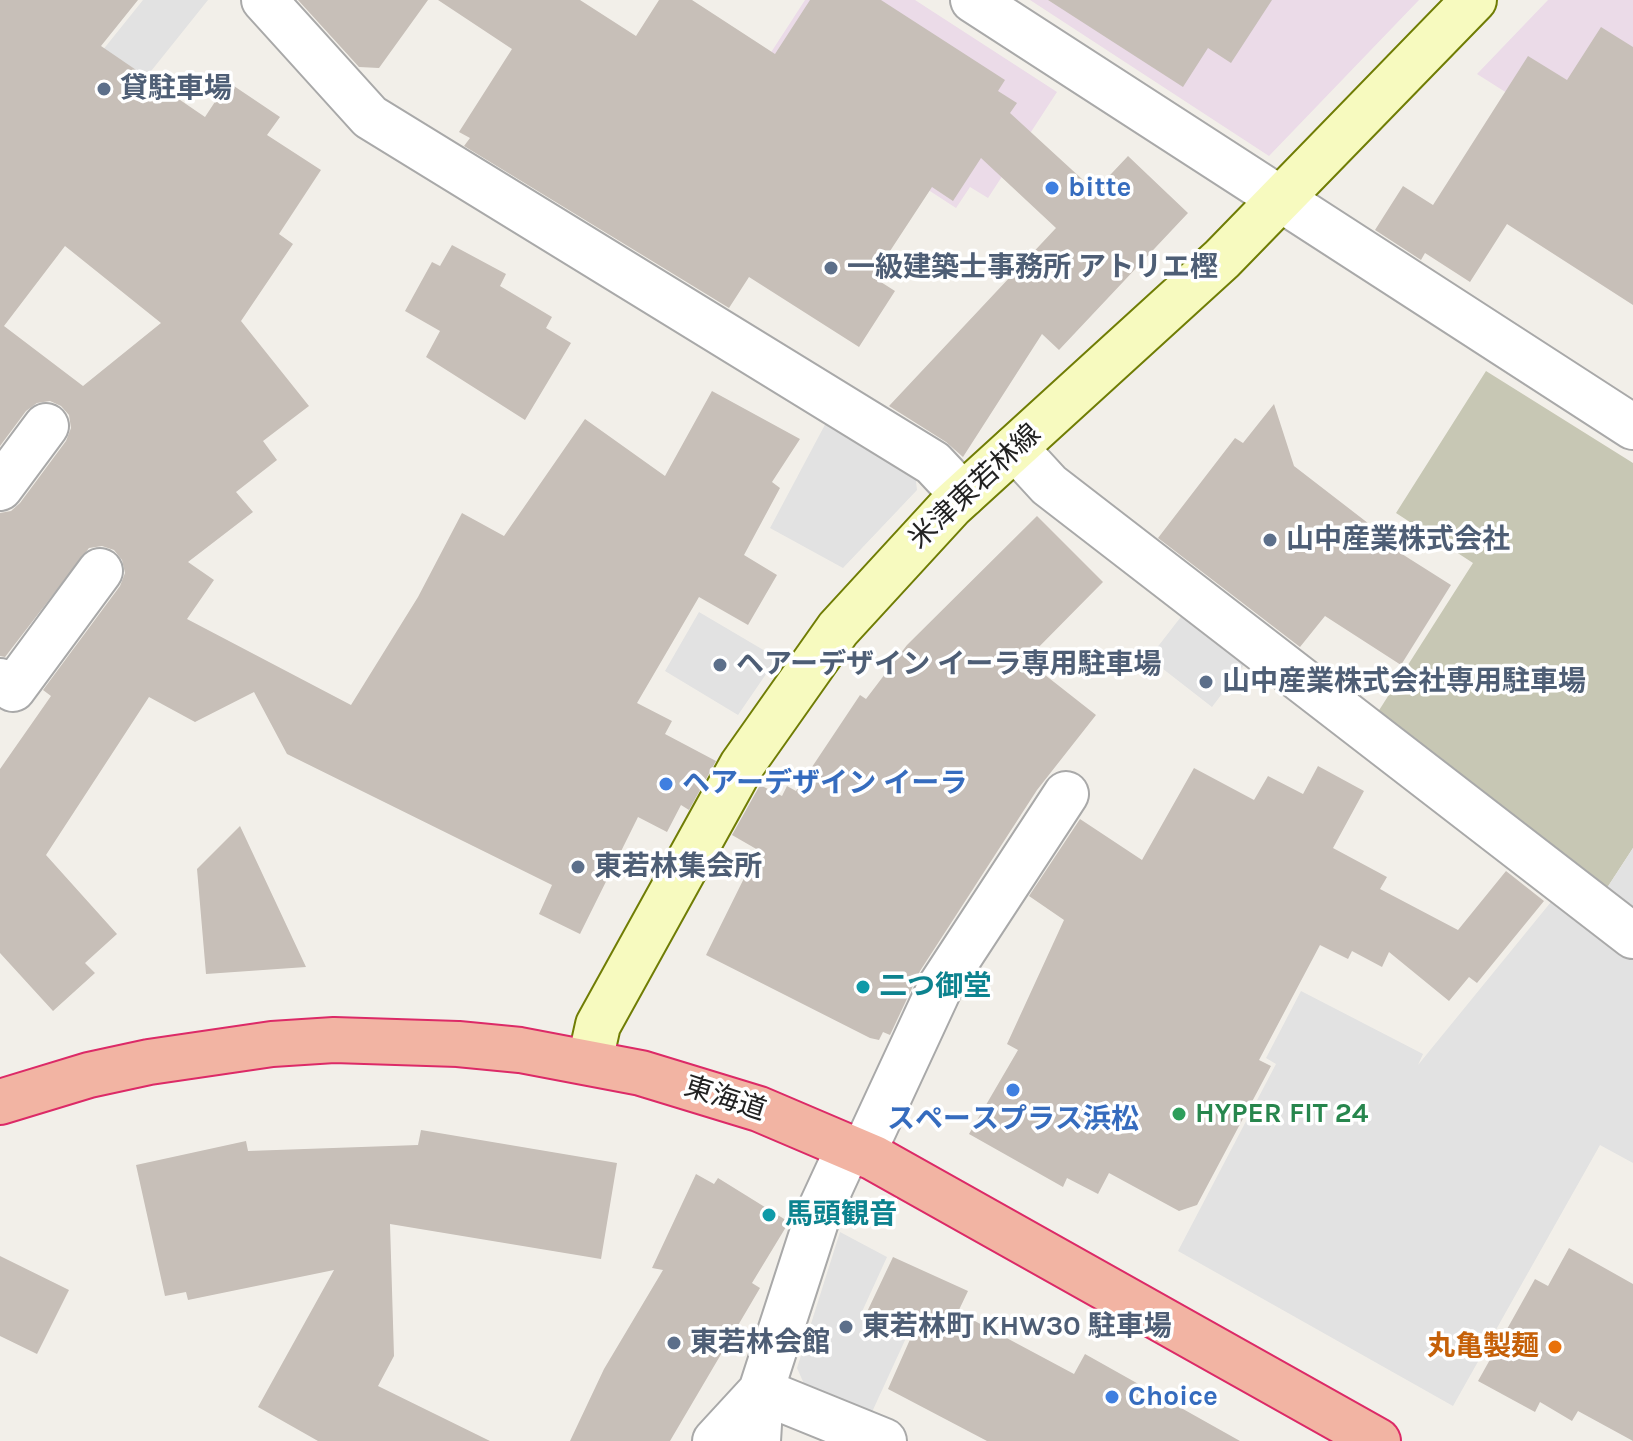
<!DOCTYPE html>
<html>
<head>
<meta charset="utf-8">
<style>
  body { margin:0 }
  canvas { display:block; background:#f2efe9 }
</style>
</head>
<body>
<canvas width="1633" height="1441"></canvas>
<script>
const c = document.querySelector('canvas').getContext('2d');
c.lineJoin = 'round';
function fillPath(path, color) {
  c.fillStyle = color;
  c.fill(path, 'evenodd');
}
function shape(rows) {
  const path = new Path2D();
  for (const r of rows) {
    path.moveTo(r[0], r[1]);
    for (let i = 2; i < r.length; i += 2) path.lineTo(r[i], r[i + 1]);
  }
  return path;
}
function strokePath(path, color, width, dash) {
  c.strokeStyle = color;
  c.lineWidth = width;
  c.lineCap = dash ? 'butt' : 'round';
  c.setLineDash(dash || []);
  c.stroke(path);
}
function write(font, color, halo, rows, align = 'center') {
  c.font = font + ' Karla,"Noto Sans JP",sans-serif';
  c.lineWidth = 7;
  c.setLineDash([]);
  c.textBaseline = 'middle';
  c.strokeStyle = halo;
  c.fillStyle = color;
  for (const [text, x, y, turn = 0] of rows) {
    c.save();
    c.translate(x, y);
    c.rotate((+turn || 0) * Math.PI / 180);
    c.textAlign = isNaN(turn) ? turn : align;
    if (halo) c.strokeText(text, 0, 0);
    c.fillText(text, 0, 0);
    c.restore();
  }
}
fillPath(shape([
  [805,0,915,0,1057,92,988,198,970,187,956,208,755,77],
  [1030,0,1419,0,1269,156],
  [1548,0,1633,0,1633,173,1477,74]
]), '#ebdbe8');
fillPath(shape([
  [1486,371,1633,463,1633,848,1605,891,1376,715,1473,563,1396,513]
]), '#c7c7b4');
fillPath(shape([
  [143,0,208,0,11,246,0,178],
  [828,419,915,473,917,490,843,568,770,528],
  [1187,609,1250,657,1212,707,1149,658],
  [699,612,777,658,738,715,665,671],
  [1633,848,1633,913,1605,891],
  [1555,897,1633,957,1633,1163,1600,1145,1453,1406,1178,1251,1276,1064,1266,1058,1301,991,1423,1054,1418,1065],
  [840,1232,887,1257,860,1316,906,1338,872,1412,805,1386,797,1368]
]), '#e2e2e2');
fillPath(shape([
  [0,0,138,0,101,46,205,117,228,82,280,117,267,135,321,170,279,234,293,244,241,321,309,406,263,441,277,460,236,492,253,512,188,562,214,580,187,619,351,705,418,597,462,513,504,536,585,419,665,476,712,391,800,439,772,482,780,488,744,555,777,575,748,625,699,597,637,703,672,721,665,734,716,761,689,810,681,805,667,832,638,817,580,934,539,914,552,885,287,754,254,692,195,722,149,697,46,855,117,934,85,963,95,973,53,1011,0,953,0,769,51,696,43,690,120,586,125,573,122,560,114,550,102,546,89,548,5,657,0,656,0,513,11,511,20,503,66,441,71,428,69,415,61,406,50,401,37,403,26,411,0,446],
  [65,246,161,323,83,386,4,326],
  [298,0,428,0,379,68,359,67],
  [438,0,580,0,636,36,659,0,692,0,775,54,810,0,881,0,1005,80,998,91,1017,103,1010,113,1095,191,1128,156,1188,213,1059,350,1042,334,963,457,946,442,889,406,1056,228,981,158,953,201,932,187,873,277,895,291,859,347,749,277,729,308,464,146,470,138,459,132,512,49],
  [1048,0,1272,0,1231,63,1208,48,1183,87],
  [1601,27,1633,47,1633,305,1507,224,1470,282,1425,253,1421,260,1375,230,1403,186,1433,205,1528,56,1567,80],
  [452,245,506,274,500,286,552,317,546,328,571,343,525,420,426,357,440,331,405,311,432,262,440,266],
  [1274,404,1294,466,1386,537,1383,542,1451,585,1401,665,1325,616,1300,647,1158,538,1235,438,1243,443],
  [1037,516,1103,582,1026,660,1096,715,1037,790,920,971,890,1035,883,1032,879,1040,870,1038,706,955,758,850,732,835,760,785,782,796,787,786,796,791,860,695,866,699,907,645],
  [1318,766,1364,791,1333,848,1387,877,1380,889,1458,930,1506,871,1544,901,1477,983,1469,977,1449,1001,1389,952,1382,967,1352,951,1348,959,1320,945,1259,1060,1271,1066,1197,1205,1179,1211,1109,1173,1098,1194,1067,1178,1063,1187,969,1134,1018,1050,1007,1044,1064,920,1029,896,1080,819,1142,860,1194,768,1254,800,1268,776,1303,794],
  [240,826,306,967,206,974,197,869],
  [421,1130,617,1163,601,1259,390,1224,394,1356,378,1386,490,1441,318,1441,258,1407,334,1270,188,1300,186,1292,165,1296,136,1165,246,1141,248,1151,418,1145],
  [696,1174,714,1184,718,1178,789,1222,752,1283,760,1288,670,1441,570,1441,604,1369,663,1270,652,1268],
  [1569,1248,1633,1284,1633,1441,1578,1411,1572,1421,1540,1402,1535,1412,1478,1381,1535,1279,1548,1286],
  [0,1256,69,1290,37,1354,0,1336],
  [893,1257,968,1291,958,1312,1074,1374,1085,1354,1240,1441,987,1441,888,1389,912,1335,866,1314]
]), '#c7bfb8');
const minor = shape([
  [264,0,370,117,933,463,963,495],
  [973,0,1633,427],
  [1015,448,1049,485,1633,936],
  [0,488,46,426],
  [0,681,13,689,100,571],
  [863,1153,941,985,1066,794],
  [715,1441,761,1391,884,1441],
  [758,1441,761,1391,819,1212,849,1147]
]);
const secondary = shape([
  [590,1061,598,1025,742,765,838,629,951,506,1222,259,1474,0]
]);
const trunk = shape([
  [0,1102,89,1075,149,1062,272,1044,334,1040,458,1044,520,1050,641,1073,759,1109,874,1158,1378,1441]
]);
strokePath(minor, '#a9a9a9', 48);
strokePath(secondary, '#707d05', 48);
strokePath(trunk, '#dc2a67', 48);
strokePath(minor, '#fff', 44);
strokePath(secondary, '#f7fabf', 44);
strokePath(trunk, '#f2b4a3', 44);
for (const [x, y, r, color] of [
  [104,89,8,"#5c6f8a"],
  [1052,188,8,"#3f7fe0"],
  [831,268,8,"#5c6f8a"],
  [1270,540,8,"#5c6f8a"],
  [720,665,8,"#5c6f8a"],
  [1206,682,8,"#5c6f8a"],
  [666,784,8,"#3f7fe0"],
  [578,867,8,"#5c6f8a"],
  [863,987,8,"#0f9aa8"],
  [1013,1090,8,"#3f7fe0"],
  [1179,1114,8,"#2e9e5b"],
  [769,1215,8,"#0f9aa8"],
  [846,1327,8,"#5c6f8a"],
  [674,1343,8,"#5c6f8a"],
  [1555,1347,8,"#e8710a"],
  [1112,1397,8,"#3f7fe0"]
]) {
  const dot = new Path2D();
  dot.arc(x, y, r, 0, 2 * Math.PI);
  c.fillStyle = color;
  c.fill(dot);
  strokePath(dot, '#fff', 3);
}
write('bold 28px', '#4e5e75', '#fff', [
  ["貸駐車場",120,89],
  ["一級建築士事務所 アトリエ樫",847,268],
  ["山中産業株式会社",1286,540],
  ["ヘアーデザイン イーラ専用駐車場",736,665],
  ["山中産業株式会社専用駐車場",1222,682],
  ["東若林集会所",594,867],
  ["東若林町 KHW30 駐車場",862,1327],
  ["東若林会館",690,1343]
], 'left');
write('bold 28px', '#366cbe', '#fff', [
  ["bitte",1068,188],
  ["ヘアーデザイン イーラ",682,784],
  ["スペースプラス浜松",1013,1120,"center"],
  ["Choice",1128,1397]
], 'left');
write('28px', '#222', '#fff', [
  ["米津東若林線",975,487,-43],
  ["東海道",725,1099,18]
]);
write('bold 28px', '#0d838f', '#fff', [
  ["二つ御堂",879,987],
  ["馬頭観音",785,1215]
], 'left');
write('bold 28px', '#27864d', '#fff', [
  ["HYPER FIT 24",1195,1114]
], 'left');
write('bold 28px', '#c56008', '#fff', [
  ["丸亀製麺",1539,1347]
], 'right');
</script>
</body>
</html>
